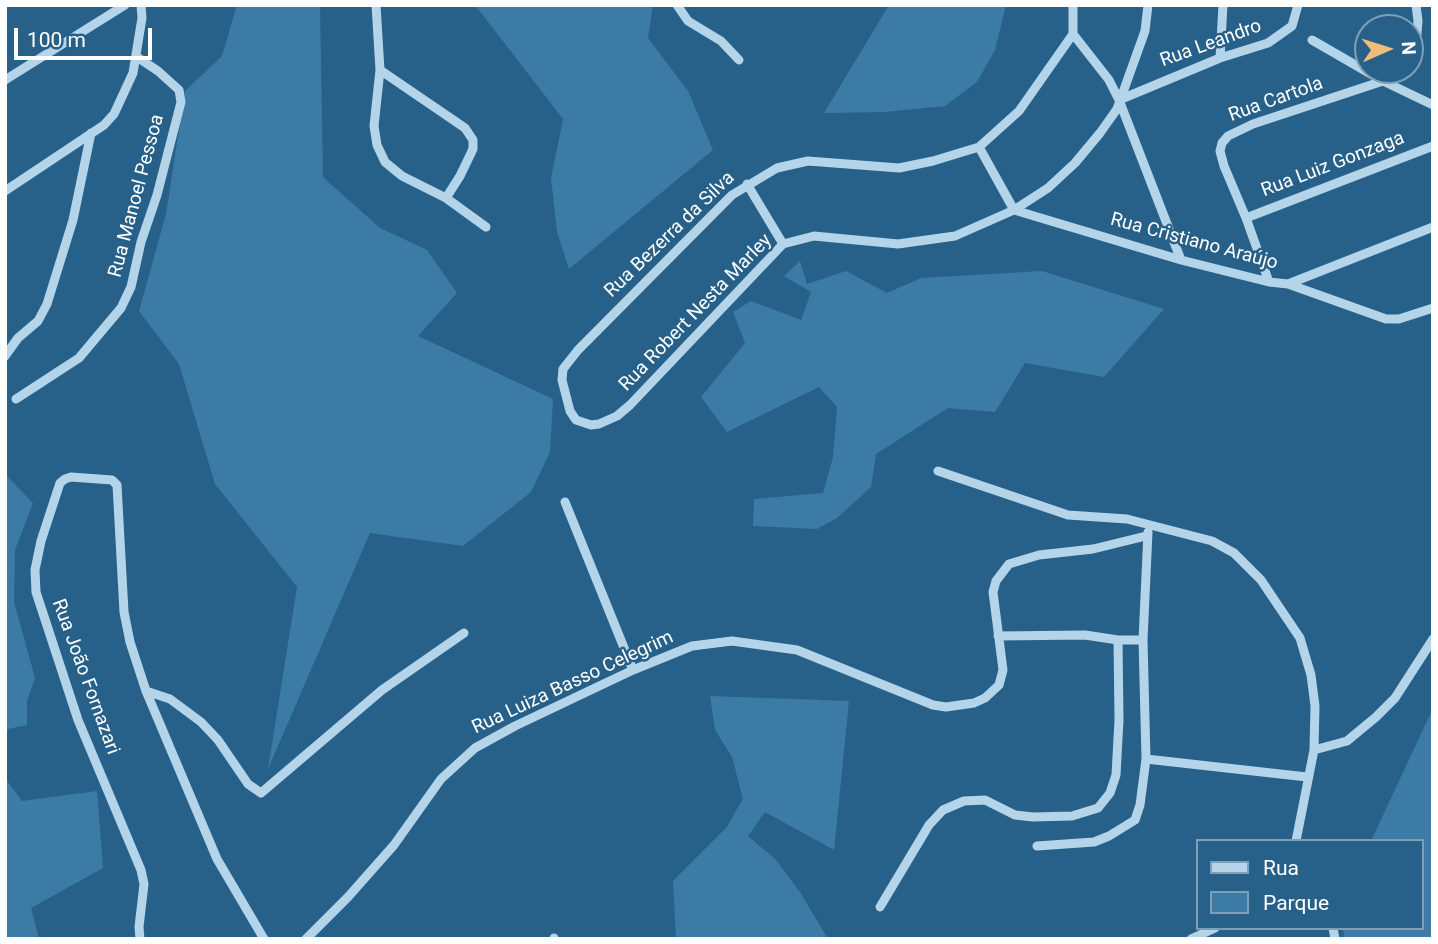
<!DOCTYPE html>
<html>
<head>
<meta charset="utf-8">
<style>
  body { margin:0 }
  #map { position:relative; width:1438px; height:944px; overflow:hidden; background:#276189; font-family:Roboto,sans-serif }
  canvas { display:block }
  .frame { position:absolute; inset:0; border:7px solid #fff; pointer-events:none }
  .legend { position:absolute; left:1196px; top:839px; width:228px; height:91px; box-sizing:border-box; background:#276189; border:2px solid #7da0b8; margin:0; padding:9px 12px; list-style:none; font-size:21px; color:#fff }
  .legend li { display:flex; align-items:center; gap:14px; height:35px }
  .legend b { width:35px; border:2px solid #7da0b8 }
  .north { position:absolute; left:1354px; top:14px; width:70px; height:70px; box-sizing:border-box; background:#276189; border:2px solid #7da0b8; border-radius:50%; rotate:87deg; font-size:19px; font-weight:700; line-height:28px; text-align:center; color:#fff }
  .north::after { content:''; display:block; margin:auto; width:24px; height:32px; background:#f1bd7a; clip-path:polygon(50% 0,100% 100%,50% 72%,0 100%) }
  .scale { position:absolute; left:14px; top:28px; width:138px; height:32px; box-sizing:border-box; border:4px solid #fff; border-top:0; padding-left:9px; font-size:21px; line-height:24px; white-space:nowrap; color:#fff; -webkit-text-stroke:5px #276189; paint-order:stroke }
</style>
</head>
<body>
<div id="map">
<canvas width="1438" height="944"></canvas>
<div class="frame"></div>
<ul class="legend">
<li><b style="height:9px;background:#b4d4e9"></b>Rua</li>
<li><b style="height:19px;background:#3c7ba5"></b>Parque</li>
</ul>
<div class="north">N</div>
<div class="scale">100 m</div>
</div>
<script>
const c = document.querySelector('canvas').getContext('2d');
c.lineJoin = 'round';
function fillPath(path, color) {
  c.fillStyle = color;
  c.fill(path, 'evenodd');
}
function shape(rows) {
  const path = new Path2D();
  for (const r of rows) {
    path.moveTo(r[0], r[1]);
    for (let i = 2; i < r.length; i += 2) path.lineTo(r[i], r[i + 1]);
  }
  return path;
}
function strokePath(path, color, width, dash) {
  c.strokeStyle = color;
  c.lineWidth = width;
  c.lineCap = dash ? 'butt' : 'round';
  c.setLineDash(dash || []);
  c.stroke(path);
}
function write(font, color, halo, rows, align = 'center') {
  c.font = font + ' Roboto,sans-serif';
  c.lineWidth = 5;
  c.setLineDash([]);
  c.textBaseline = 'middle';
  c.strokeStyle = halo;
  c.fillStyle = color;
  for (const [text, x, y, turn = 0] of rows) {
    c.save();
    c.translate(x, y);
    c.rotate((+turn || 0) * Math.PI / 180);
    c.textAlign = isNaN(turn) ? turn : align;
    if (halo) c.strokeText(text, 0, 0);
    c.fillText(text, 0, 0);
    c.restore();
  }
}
fillPath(shape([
  [237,5,320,5,323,177,380,228,427,250,457,293,418,336,553,399,550,452,531,492,463,546,370,533,268,769,297,587,215,484,179,364,139,311,166,214,185,91,222,56],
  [475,5,653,5,648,38,688,91,713,150,569,269,557,232,551,178,563,119],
  [889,5,1006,5,995,50,977,82,945,106,885,112,824,113],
  [800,261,807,284,846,271,887,293,921,278,1042,271,1164,309,1104,377,1025,363,995,412,948,408,876,454,871,487,837,518,817,529,753,526,754,499,823,493,833,457,837,407,819,387,727,432,701,397,745,343,733,312,751,301,801,320,811,292,784,276],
  [5,474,33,503,15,550,14,602,35,678,27,701,27,725,8,729,5,734],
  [710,696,849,701,834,850,765,812,748,836,776,860,800,892,828,939,676,939,673,881,726,828,743,799,732,757,715,730],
  [1433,708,1433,935,1427,939,1344,939,1343,928,1422,928,1422,841,1371,841],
  [5,778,22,801,97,791,103,868,31,908,39,939,5,939]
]), '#3c7ba5');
strokePath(shape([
  [376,5,380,70,374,126,377,145,385,162,402,176,446,198,486,227],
  [677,5,688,21,721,41,739,60],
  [1073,5,1073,34,1019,111,979,147,933,161,899,168,808,161,777,168,732,195,578,350,563,369,562,380,570,411,576,420,591,425,599,424,617,416,630,405,783,244,814,236,898,244,955,236,1014,210,1048,188,1075,163,1100,133,1117,109,1145,31,1148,5],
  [1073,34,1109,80,1119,100,1181,260],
  [1312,40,1383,81,1433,105],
  [1220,58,1223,5],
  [1410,63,1416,45,1418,21,1416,5],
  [380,70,465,128,473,140,473,149,460,176,446,198],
  [5,80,125,5],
  [1119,100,1220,58,1268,43,1292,26,1298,5],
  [979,147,1014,210,1181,260,1269,282,1288,284,1386,319,1399,319,1433,308],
  [747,184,783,244],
  [5,191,104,125,114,114,133,73,142,18,141,5],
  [1246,218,1433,146],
  [1269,282,1246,218,1224,166,1220,151,1222,143,1228,136,1253,124,1383,81,1403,70],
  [1288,284,1433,227],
  [5,356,18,338,38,321,47,304,73,220,91,133],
  [16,399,79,358,121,308,131,287,141,242,157,195,181,102,179,90,158,71,137,57],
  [938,471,1068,515,1127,519,1212,541,1234,553,1261,580,1300,638,1311,675,1315,706,1314,750,1296,841],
  [565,502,633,670],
  [998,636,1085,635,1118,640,1143,640],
  [1314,750,1347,741,1376,717,1395,698,1433,639],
  [1146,759,1307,777],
  [1037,846,1094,842,1109,836,1135,820,1140,805,1146,759,1143,640,1148,532],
  [880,907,929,825,943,810,964,801,985,800,1015,815,1033,817,1072,816,1098,808,1110,793,1116,775,1119,720,1118,640],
  [1333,928,1335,939],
  [140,939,139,927,144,884,141,870,78,720,36,592,35,570,41,541,60,483,65,479,71,477,112,480,117,485,124,612,130,642,146,691],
  [264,939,217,859,146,691,170,699,201,722,218,740,248,784,261,793,382,690,464,633],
  [306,939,348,897,394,845,441,779,475,748,515,726,633,670,692,646,732,641,797,650,933,705,946,707,974,703,985,698,999,685,1003,670,993,592,996,581,1009,564,1039,555,1093,549,1146,536],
  [554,939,554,938],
  [1191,939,1215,928]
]), '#b4d4e9', 9);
write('19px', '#fff', '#276189', [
  ["Rua Leandro",1211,44,-20],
  ["Rua Cartola",1276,100,-20],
  ["Rua Luiz Gonzaga",1333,165,-21],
  ["Rua Manoel Pessoa",137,196,-75],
  ["Rua Bezerra da Silva",670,235,-44],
  ["Rua Cristiano Araújo",1194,242,15],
  ["Rua Robert Nesta Marley",696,313,-46],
  ["Rua João Fornazari",85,677,70],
  ["Rua Luiza Basso Celegrim",573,683,-25]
]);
</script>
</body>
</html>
